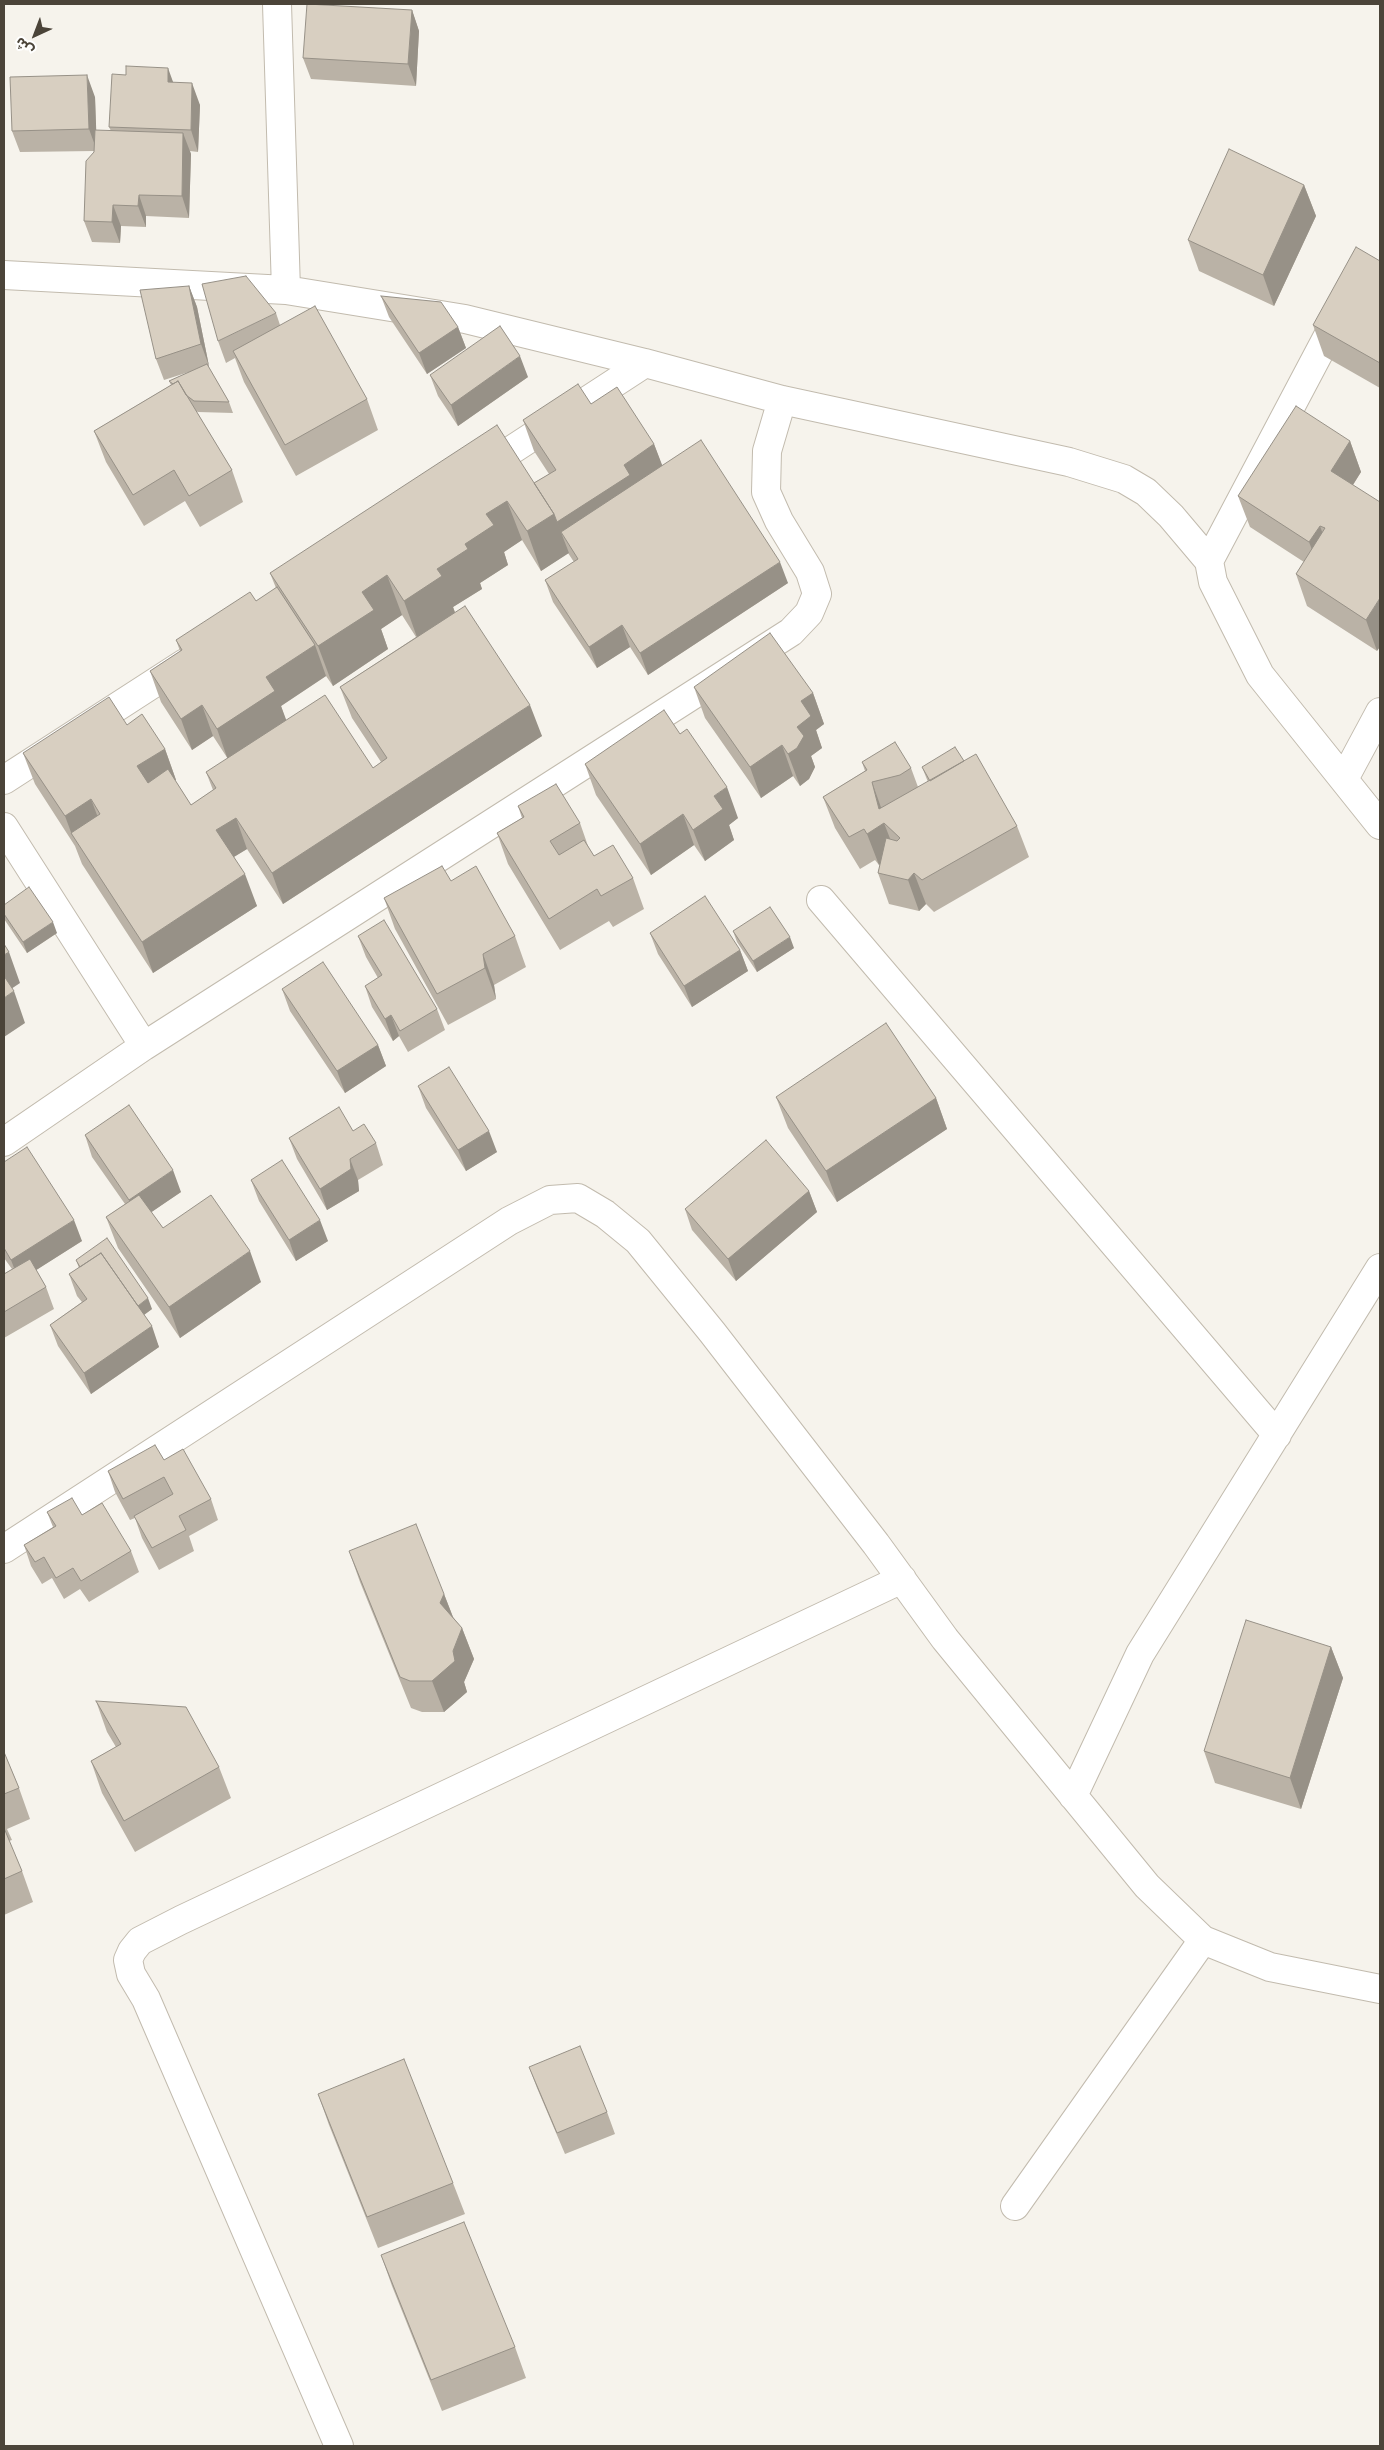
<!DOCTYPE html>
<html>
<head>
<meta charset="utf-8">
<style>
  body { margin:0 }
  #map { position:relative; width:1384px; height:2450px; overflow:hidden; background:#f6f3ec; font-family:"Source Sans 3","Noto Sans Arabic",sans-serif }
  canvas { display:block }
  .frame { position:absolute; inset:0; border:5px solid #4b4439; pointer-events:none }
  .north { position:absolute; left:10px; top:10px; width:50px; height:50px; -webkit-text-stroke:4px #fff; paint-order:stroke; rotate:223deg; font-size:14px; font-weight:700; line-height:20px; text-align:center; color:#4b4439 }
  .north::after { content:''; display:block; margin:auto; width:18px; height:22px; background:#4b4439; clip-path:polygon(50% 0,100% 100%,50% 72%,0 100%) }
</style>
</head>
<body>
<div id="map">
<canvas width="1384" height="2450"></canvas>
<div class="frame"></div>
<div class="north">ش</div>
</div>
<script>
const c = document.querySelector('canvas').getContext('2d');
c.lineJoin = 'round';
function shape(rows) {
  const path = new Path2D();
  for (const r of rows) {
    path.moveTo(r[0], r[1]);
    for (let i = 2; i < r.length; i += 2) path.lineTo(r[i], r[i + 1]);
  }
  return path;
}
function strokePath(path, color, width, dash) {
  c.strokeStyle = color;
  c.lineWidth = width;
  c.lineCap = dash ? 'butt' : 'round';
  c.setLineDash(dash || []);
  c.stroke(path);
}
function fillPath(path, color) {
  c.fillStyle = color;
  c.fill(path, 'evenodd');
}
const minor = shape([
  [277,4,286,290],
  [4,275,286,290,465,319,645,363,782,400,1069,462,1124,479,1146,492,1171,516,1209,561,1213,582,1260,675,1380,825],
  [481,470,645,363],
  [1209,561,1339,315],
  [1344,779,1380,712],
  [4,780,185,663],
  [4,827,144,1046],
  [821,900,1277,1435],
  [4,1142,144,1046,791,632,809,613,817,594,810,572,779,521,766,492,767,451,782,400],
  [4,1549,509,1221,550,1200,578,1198,605,1214,638,1241,712,1332,876,1544,945,1639,1147,1886,1203,1940,1270,1967,1380,1989],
  [1073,1796,1140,1654,1380,1268],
  [1015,2206,1203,1940],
  [339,2446,146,1999,131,1974,128,1960,132,1951,140,1941,181,1920,902,1579]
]);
strokePath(minor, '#c2bbae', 30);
strokePath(minor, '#fff', 28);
fillPath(shape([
  [412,10,419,31,416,86,311,79,303,58],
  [173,82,200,105,198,152,190,151,191,154,189,218,146,216,146,227,121,226,120,243,92,242,84,221,94,151,20,152,12,131,95,97,96,130,111,131,109,127],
  [1304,185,1316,216,1274,306,1199,271,1188,240],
  [1380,261,1380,388,1324,356,1313,325],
  [189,286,197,307,209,366,208,366,229,402,233,413,198,412,196,411,232,470,243,502,200,527,185,501,144,526,106,462,94,431,171,385,169,381,189,372,164,380,156,359],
  [381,296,458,327,466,348,427,374,389,317],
  [276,313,280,325,367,399,378,430,296,476,244,382,235,358,226,363,218,341],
  [430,375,528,377,458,426,438,396],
  [591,404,654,444,662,466,788,583,648,675,630,647,597,668,553,602,545,580,574,562,568,553,541,571,522,540,504,552,508,565,480,583,482,589,453,607,455,612,542,736,283,904,247,849,234,857,257,906,153,973,82,864,75,846,35,784,23,753,127,725,165,749,176,780,175,780,191,805,213,790,206,772,228,759,213,736,192,750,161,702,150,671,180,651,176,640,256,601,276,588,270,573,534,483,549,474,534,451,523,420],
  [402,615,416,637,340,687,352,718,381,762,373,768,286,721,281,706,326,676,333,686,388,649,381,629],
  [1350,441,1361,472,1353,485,1377,651,1307,606,1296,574,1304,562,1250,527,1238,496],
  [694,687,813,693,824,724,816,730,822,748,811,756,815,767,809,779,800,786,793,776,761,798,705,718],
  [964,761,1017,826,1029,857,934,912,926,904,919,911,889,904,878,873,880,864,879,865,875,860,860,869,835,828,823,797,865,771,862,762,911,768,918,787,928,782,922,767],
  [585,764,738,818,729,825,734,840,705,861,694,845,651,875,596,795],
  [518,806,580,823,588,846,594,856,633,878,644,909,613,927,609,921,560,950,508,864,497,833,522,818],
  [451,881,515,936,526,967,494,985,496,999,448,1025,395,929,384,898],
  [4,905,57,933,27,953,4,919],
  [733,931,794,948,757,972,737,942],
  [650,933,740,950,748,971,692,1007,658,954],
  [358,936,437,1009,445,1030,408,1052,399,1036,393,1041,372,1007,365,986,378,978,366,957],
  [282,989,378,1045,386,1066,345,1093,290,1011],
  [418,1086,497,1152,466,1171,426,1108],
  [776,1097,936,1098,947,1129,837,1202,788,1128],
  [353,1131,376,1143,383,1165,358,1180,359,1191,327,1210,297,1159,289,1138],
  [85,1135,181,1192,151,1212,163,1228,261,1282,180,1338,118,1248,106,1217,125,1204,92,1157],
  [4,1162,82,1241,36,1270,46,1287,54,1309,4,1338,4,1274,12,1269,4,1258],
  [251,1180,328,1241,296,1261,259,1201],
  [809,1191,817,1212,736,1281,692,1230,685,1209],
  [76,1260,152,1309,144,1315,159,1347,91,1394,58,1346,50,1325,82,1302,77,1296,69,1274,79,1268],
  [164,1460,211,1499,218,1520,189,1536,194,1551,159,1570,142,1538,135,1518,130,1520,115,1492,108,1471],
  [47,1512,82,1515,131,1551,139,1572,89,1602,80,1589,64,1599,52,1578,42,1584,31,1566,24,1545,53,1527],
  [349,1551,444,1594,453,1617,462,1628,474,1659,464,1682,467,1692,444,1712,422,1712,411,1708,360,1582],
  [1331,1647,1343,1678,1301,1809,1215,1783,1204,1751],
  [96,1701,219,1767,231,1798,135,1852,102,1793,91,1761,116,1747,107,1732],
  [4,1752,19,1788,30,1819,7,1829,12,1840,9,1841,22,1871,33,1902,4,1915],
  [529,2067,607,2112,615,2134,565,2154,537,2088],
  [318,2094,453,2183,465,2214,378,2248,329,2125],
  [381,2255,515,2347,526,2378,442,2411,392,2286]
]), '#bab2a6');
fillPath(shape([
  [412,10,419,31,416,86,408,64],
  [168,68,176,90,168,82],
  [87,75,95,97,97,151,89,129],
  [192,83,200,105,198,152,191,130],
  [183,133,191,154,189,218,182,196],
  [1304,185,1316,216,1274,306,1263,275],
  [139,195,146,216,146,227,138,206],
  [113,205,121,226,120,243,112,222],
  [189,286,197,307,209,366,201,344],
  [458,327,466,348,427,374,419,353],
  [520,356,528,377,458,426,451,405],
  [1350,441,1361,472,1342,502,1331,471],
  [654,444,666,475,561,532,557,522,624,465],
  [507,501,522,540,504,552,508,565,480,583,482,589,453,607,456,616,418,640,404,601,437,569,486,514],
  [554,514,569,553,541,571,527,531],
  [1320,526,1331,557,1321,573,1309,542],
  [780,562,788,583,648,675,640,653],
  [387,575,402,615,381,629,388,649,333,686,318,646,362,592],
  [1380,598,1380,647,1377,651,1366,620],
  [622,625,630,647,597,668,589,647],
  [315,645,326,676,281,706,287,722,228,760,217,729,266,677],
  [813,693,824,724,816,730,822,748,811,756,815,767,809,779,800,786,788,754,797,727,801,701],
  [202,705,213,736,192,750,181,719],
  [530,705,542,736,283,904,272,873],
  [782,745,793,776,761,798,750,767],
  [165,749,176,780,149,797,137,766],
  [872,782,883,813,879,809],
  [727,787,738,818,729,825,734,840,705,861,693,830,714,796],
  [91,799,103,831,72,835,65,816],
  [683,814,694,845,651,875,640,844],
  [236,818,247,849,227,861,216,830],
  [884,823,896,854,879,865,867,834],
  [914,873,926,904,919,911,908,880],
  [245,874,257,906,153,973,142,942],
  [53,922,57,933,27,953,23,942],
  [790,937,794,948,757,972,753,961],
  [740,950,748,971,692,1007,684,986],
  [9,952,20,983,5,993,4,988,4,955],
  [483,954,494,985,496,999,485,968],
  [14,991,25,1023,4,1037,4,998],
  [391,1015,399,1036,393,1041,385,1019],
  [378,1045,386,1066,345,1093,337,1071],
  [936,1098,947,1129,837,1202,826,1171],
  [489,1131,497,1152,466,1171,458,1150],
  [350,1159,358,1180,359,1191,327,1210,320,1189],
  [173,1170,181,1192,137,1222,129,1200],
  [809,1191,817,1212,736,1281,728,1259],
  [74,1220,82,1241,19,1281,11,1260],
  [320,1220,328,1241,296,1261,289,1240],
  [250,1251,261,1282,180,1338,169,1307],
  [148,1298,152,1309,141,1317,137,1307],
  [152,1326,159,1347,91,1394,84,1373],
  [444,1594,456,1625,440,1603],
  [462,1628,474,1659,464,1682,467,1692,444,1712,432,1681,453,1651],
  [1331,1647,1343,1678,1301,1809,1290,1778]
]), '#979187');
const building = shape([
  [307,4,412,10,408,64,303,58,307,4],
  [126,66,168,68,168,82,192,83,191,130,109,127,112,74,126,75,126,66],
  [87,75,89,129,12,131,10,77,87,75],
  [95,130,183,133,182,196,139,195,138,206,113,205,112,222,84,221,86,161,94,152,95,130],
  [1229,149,1304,185,1263,275,1188,240,1229,149],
  [1356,247,1380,261,1380,363,1313,325,1356,247],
  [246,276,276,313,218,341,202,284,246,276],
  [189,286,201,344,156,359,140,290,189,286],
  [381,296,441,302,458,327,419,353,381,296],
  [315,306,367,399,285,445,233,351,315,306],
  [500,326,520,356,451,405,430,375,500,326],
  [207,364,229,402,194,401,186,395,178,381,173,384,169,381,207,364],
  [178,381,232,470,189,496,174,470,133,495,94,431,178,381],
  [578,384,591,404,617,387,654,444,624,465,630,475,557,522,554,514,534,483,556,470,523,420,578,384],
  [1296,406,1350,441,1331,471,1380,502,1380,598,1366,620,1296,574,1325,528,1320,526,1309,542,1238,496,1296,406],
  [497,425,554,514,527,531,507,501,486,514,494,525,465,544,468,549,437,569,442,576,404,601,387,575,362,592,374,610,318,646,270,573,497,425],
  [701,440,780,562,640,653,622,625,589,647,545,580,578,559,561,532,701,440],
  [277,587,315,645,266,677,275,691,217,729,202,705,181,719,150,671,182,650,176,640,250,592,256,601,277,587],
  [465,606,530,705,272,873,236,818,216,830,245,874,142,942,71,833,100,814,91,799,65,816,23,753,109,697,127,725,142,714,165,749,137,766,148,783,168,769,191,805,216,788,206,772,325,695,373,768,387,758,340,687,465,606],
  [770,633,813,693,801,701,811,716,797,727,804,736,797,748,788,754,782,745,750,767,694,687,770,633],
  [664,710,680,734,687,729,727,787,714,796,723,809,693,830,683,814,640,844,585,764,664,710],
  [895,742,911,768,900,775,872,782,879,809,976,754,1017,826,922,880,914,873,908,880,878,873,886,838,897,841,900,838,884,823,867,834,864,829,849,837,823,797,867,770,862,762,895,742],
  [955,747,964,761,930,781,922,767,955,747],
  [556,784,580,823,550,841,559,855,584,840,594,856,613,845,633,878,601,896,597,889,549,919,497,833,524,817,518,806,556,784],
  [442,866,451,881,476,866,515,936,483,954,485,968,437,994,384,898,442,866],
  [29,887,53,922,23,942,4,914,4,905,29,887],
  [705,896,740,950,684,986,650,933,705,896],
  [770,907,790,937,753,961,733,931,770,907],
  [384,920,437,1009,400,1031,391,1015,385,1019,365,986,382,975,358,936,384,920],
  [4,944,9,952,4,955,4,944],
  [323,962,378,1045,337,1071,282,989,323,962],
  [4,976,14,991,4,998,4,976],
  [886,1023,936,1098,826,1171,776,1097,886,1023],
  [449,1067,489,1131,458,1150,418,1086,449,1067],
  [129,1105,173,1170,129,1200,85,1135,129,1105],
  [339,1107,353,1131,364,1124,376,1143,350,1159,351,1169,320,1189,289,1138,339,1107],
  [766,1140,809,1191,728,1259,685,1209,766,1140],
  [27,1147,74,1220,11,1260,4,1248,4,1162,27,1147],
  [282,1160,320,1220,289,1240,251,1180,282,1160],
  [139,1195,163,1228,211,1195,250,1251,169,1307,106,1217,139,1195],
  [107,1238,148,1298,138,1306,101,1253,80,1267,76,1260,107,1238],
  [101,1253,152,1326,84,1373,50,1325,87,1299,69,1274,101,1253],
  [30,1259,46,1287,4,1312,4,1274,30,1259],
  [155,1445,164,1460,183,1449,211,1499,179,1516,186,1530,152,1548,134,1516,173,1494,164,1477,123,1499,108,1471,155,1445],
  [72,1498,82,1515,102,1503,131,1551,81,1581,73,1568,56,1578,44,1557,35,1562,24,1545,56,1526,47,1512,72,1498],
  [416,1524,444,1594,440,1603,462,1628,453,1651,455,1661,432,1681,410,1681,400,1677,349,1551,416,1524],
  [1246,1620,1331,1647,1290,1778,1204,1751,1246,1620],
  [96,1701,186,1707,219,1767,124,1821,91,1761,121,1744,96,1701],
  [4,1752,19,1788,4,1794,4,1752],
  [4,1828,22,1871,4,1879,4,1828],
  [580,2046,607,2112,557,2133,529,2067,580,2046],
  [404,2059,453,2183,367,2217,318,2094,404,2059],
  [464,2222,515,2347,431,2380,381,2255,464,2222]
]);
fillPath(building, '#d8cfc1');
strokePath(building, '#979187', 1);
</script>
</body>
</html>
